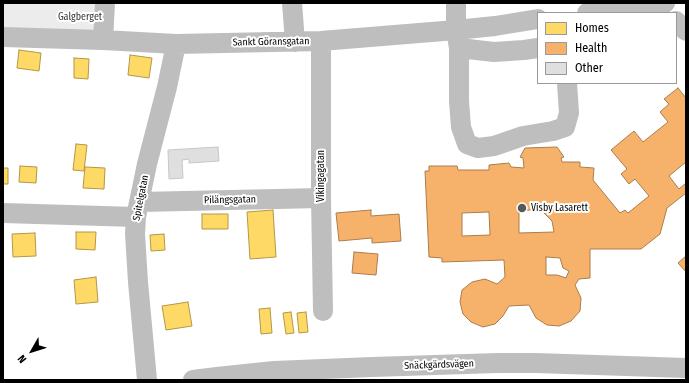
<!DOCTYPE html>
<html>
<head>
<meta charset="utf-8">
<style>
  body { margin:0 }
  #map { position:relative; width:689px; height:383px; overflow:hidden; background:#fff; font-family:"Fira Sans Condensed",sans-serif }
  canvas { display:block }
  .frame { position:absolute; inset:0; border:4px solid #000; pointer-events:none }
  .legend { position:absolute; left:537px; top:12px; width:140px; height:72px; box-sizing:border-box; background:#fff; border:1px solid #999; margin:0; padding:5px 7px; list-style:none; font-size:12px; color:#000 }
  .legend li { display:flex; align-items:center; gap:8px; height:20px }
  .legend b { width:20px; border:1px solid #999 }
  .north { position:absolute; left:12px; top:331px; width:40px; height:40px; -webkit-text-stroke:3px #fff; paint-order:stroke; rotate:231deg; font-size:11px; font-weight:700; line-height:16px; text-align:center; color:#000 }
  .north::after { content:''; display:block; margin:auto; width:14px; height:18px; background:#000; clip-path:polygon(50% 0,100% 100%,50% 72%,0 100%) }
</style>
</head>
<body>
<div id="map">
<canvas width="689" height="383"></canvas>
<div class="frame"></div>
<ul class="legend">
<li><b style="height:11px;background:#ffd966"></b>Homes</li>
<li><b style="height:11px;background:#f6b26b"></b>Health</li>
<li><b style="height:11px;background:#dfdfdf"></b>Other</li>
</ul>
<div class="north">N</div>
</div>
<script>
const c = document.querySelector('canvas').getContext('2d');
c.lineJoin = 'round';
function fillPath(path, color) {
  c.fillStyle = color;
  c.fill(path, 'evenodd');
}
function shape(rows) {
  const path = new Path2D();
  for (const r of rows) {
    path.moveTo(r[0], r[1]);
    for (let i = 2; i < r.length; i += 2) path.lineTo(r[i], r[i + 1]);
  }
  return path;
}
function strokePath(path, color, width, dash) {
  c.strokeStyle = color;
  c.lineWidth = width;
  c.lineCap = dash ? 'butt' : 'round';
  c.setLineDash(dash || []);
  c.stroke(path);
}
function write(font, color, halo, rows, align = 'center') {
  c.font = font + ' "Fira Sans Condensed",sans-serif';
  c.lineWidth = 4;
  c.setLineDash([]);
  c.textBaseline = 'middle';
  c.strokeStyle = halo;
  c.fillStyle = color;
  for (const [text, x, y, turn = 0] of rows) {
    c.save();
    c.translate(x, y);
    c.rotate((+turn || 0) * Math.PI / 180);
    c.textAlign = isNaN(turn) ? turn : align;
    if (halo) c.strokeText(text, 0, 0);
    c.fillText(text, 0, 0);
    c.restore();
  }
}
fillPath(shape([
  [3,3,98,3,96,32,3,29]
]), '#ececec');
const homes = shape([
  [19,50,41,53,39,71,17,68,19,50],
  [130,55,152,58,149,78,128,75,130,55],
  [74,58,89,59,88,79,74,78,74,58],
  [76,144,87,145,84,171,73,170,76,144],
  [20,166,37,167,36,183,19,182,20,166],
  [85,167,105,168,104,189,83,188,85,167],
  [3,168,8,168,8,184,3,184,3,168],
  [273,210,276,257,250,259,247,212,273,210],
  [202,214,228,214,228,229,202,229,202,214],
  [76,232,96,232,95,250,76,249,76,232],
  [35,233,36,256,13,257,12,234,35,233],
  [164,234,165,250,151,251,150,235,164,234],
  [96,277,98,302,76,304,74,280,96,277],
  [188,302,192,326,166,330,162,306,188,302],
  [270,308,272,333,261,334,259,309,270,308],
  [291,312,294,333,286,334,283,313,291,312],
  [306,312,308,332,299,333,297,313,306,312]
]);
fillPath(homes, '#ffd966');
strokePath(homes, '#b29847', 1);
const health = shape([
  [678,88,686,98,686,162,669,176,679,189,686,183,686,193,667,208,660,234,641,249,590,249,590,278,579,279,575,285,581,298,580,311,571,321,559,326,547,325,536,318,529,305,509,306,503,316,495,324,483,327,471,322,463,314,460,302,462,290,472,282,485,279,497,284,505,277,504,260,442,262,442,258,429,257,425,171,429,171,429,166,457,166,458,170,489,170,489,165,509,163,511,167,524,168,523,158,520,157,525,148,557,147,564,157,561,158,562,162,580,162,580,167,594,168,593,180,620,213,625,210,628,213,649,196,635,179,629,184,621,174,627,169,611,150,634,131,643,142,668,122,660,112,669,104,664,99,678,88],
  [540,209,552,221,554,232,519,233,519,211,540,209],
  [489,212,490,235,462,236,462,213,489,212],
  [546,257,560,258,563,268,569,271,566,278,557,275,546,275,546,257],
  [371,210,371,216,399,214,401,241,372,243,372,238,339,241,336,213,371,210],
  [354,252,378,254,376,275,352,273,354,252],
  [686,256,686,272,678,263,686,256]
]);
fillPath(health, '#f6b26b');
strokePath(health, '#ac7d4b', 1);
const building = shape([
  [218,147,219,161,189,163,189,159,182,160,183,178,169,179,168,150,218,147]
]);
fillPath(building, '#dfdfdf');
strokePath(building, '#c7c7c7', 1);
strokePath(shape([
  [292,3,295,42],
  [456,3,456,30,459,48,459,101,461,127,467,144,478,148,494,146,523,136,553,131,565,127,569,113,567,83],
  [587,13,646,8,665,3],
  [676,21,686,31],
  [3,37,103,40,176,44,321,41,456,30,495,26,538,19],
  [103,40,105,3],
  [321,41,321,198,323,311],
  [459,48,494,52,524,50,538,48],
  [140,202,321,198],
  [3,213,136,217],
  [147,380,138,282,135,234,136,217,147,164,167,87,176,44],
  [193,380,217,377,274,371,372,367,498,363,536,363,686,368]
]), '#bebebe', 20);
for (const [x, y, r, color] of [
  [522,208,5,"#595959"]
]) {
  const dot = new Path2D();
  dot.arc(x, y, r, 0, 2 * Math.PI);
  c.fillStyle = color;
  c.fill(dot);
  strokePath(dot, '#fff', 1.5);
}
write('10px', '#333', '#fff', [
  ["Galgberget",80,17]
]);
write('10px', '#000', '#fff', [
  ["Sankt Göransgatan",271,42,-1],
  ["Vikingagatan",321,176,-90],
  ["Spitelgatan",141,198,-79],
  ["Pilängsgatan",230,200,-1],
  ["Snäckgärdsvägen",439,365,-2]
]);
write('10px', '#000', '#fff', [
  ["Visby Lasarett",531,208]
], 'left');
</script>
</body>
</html>
